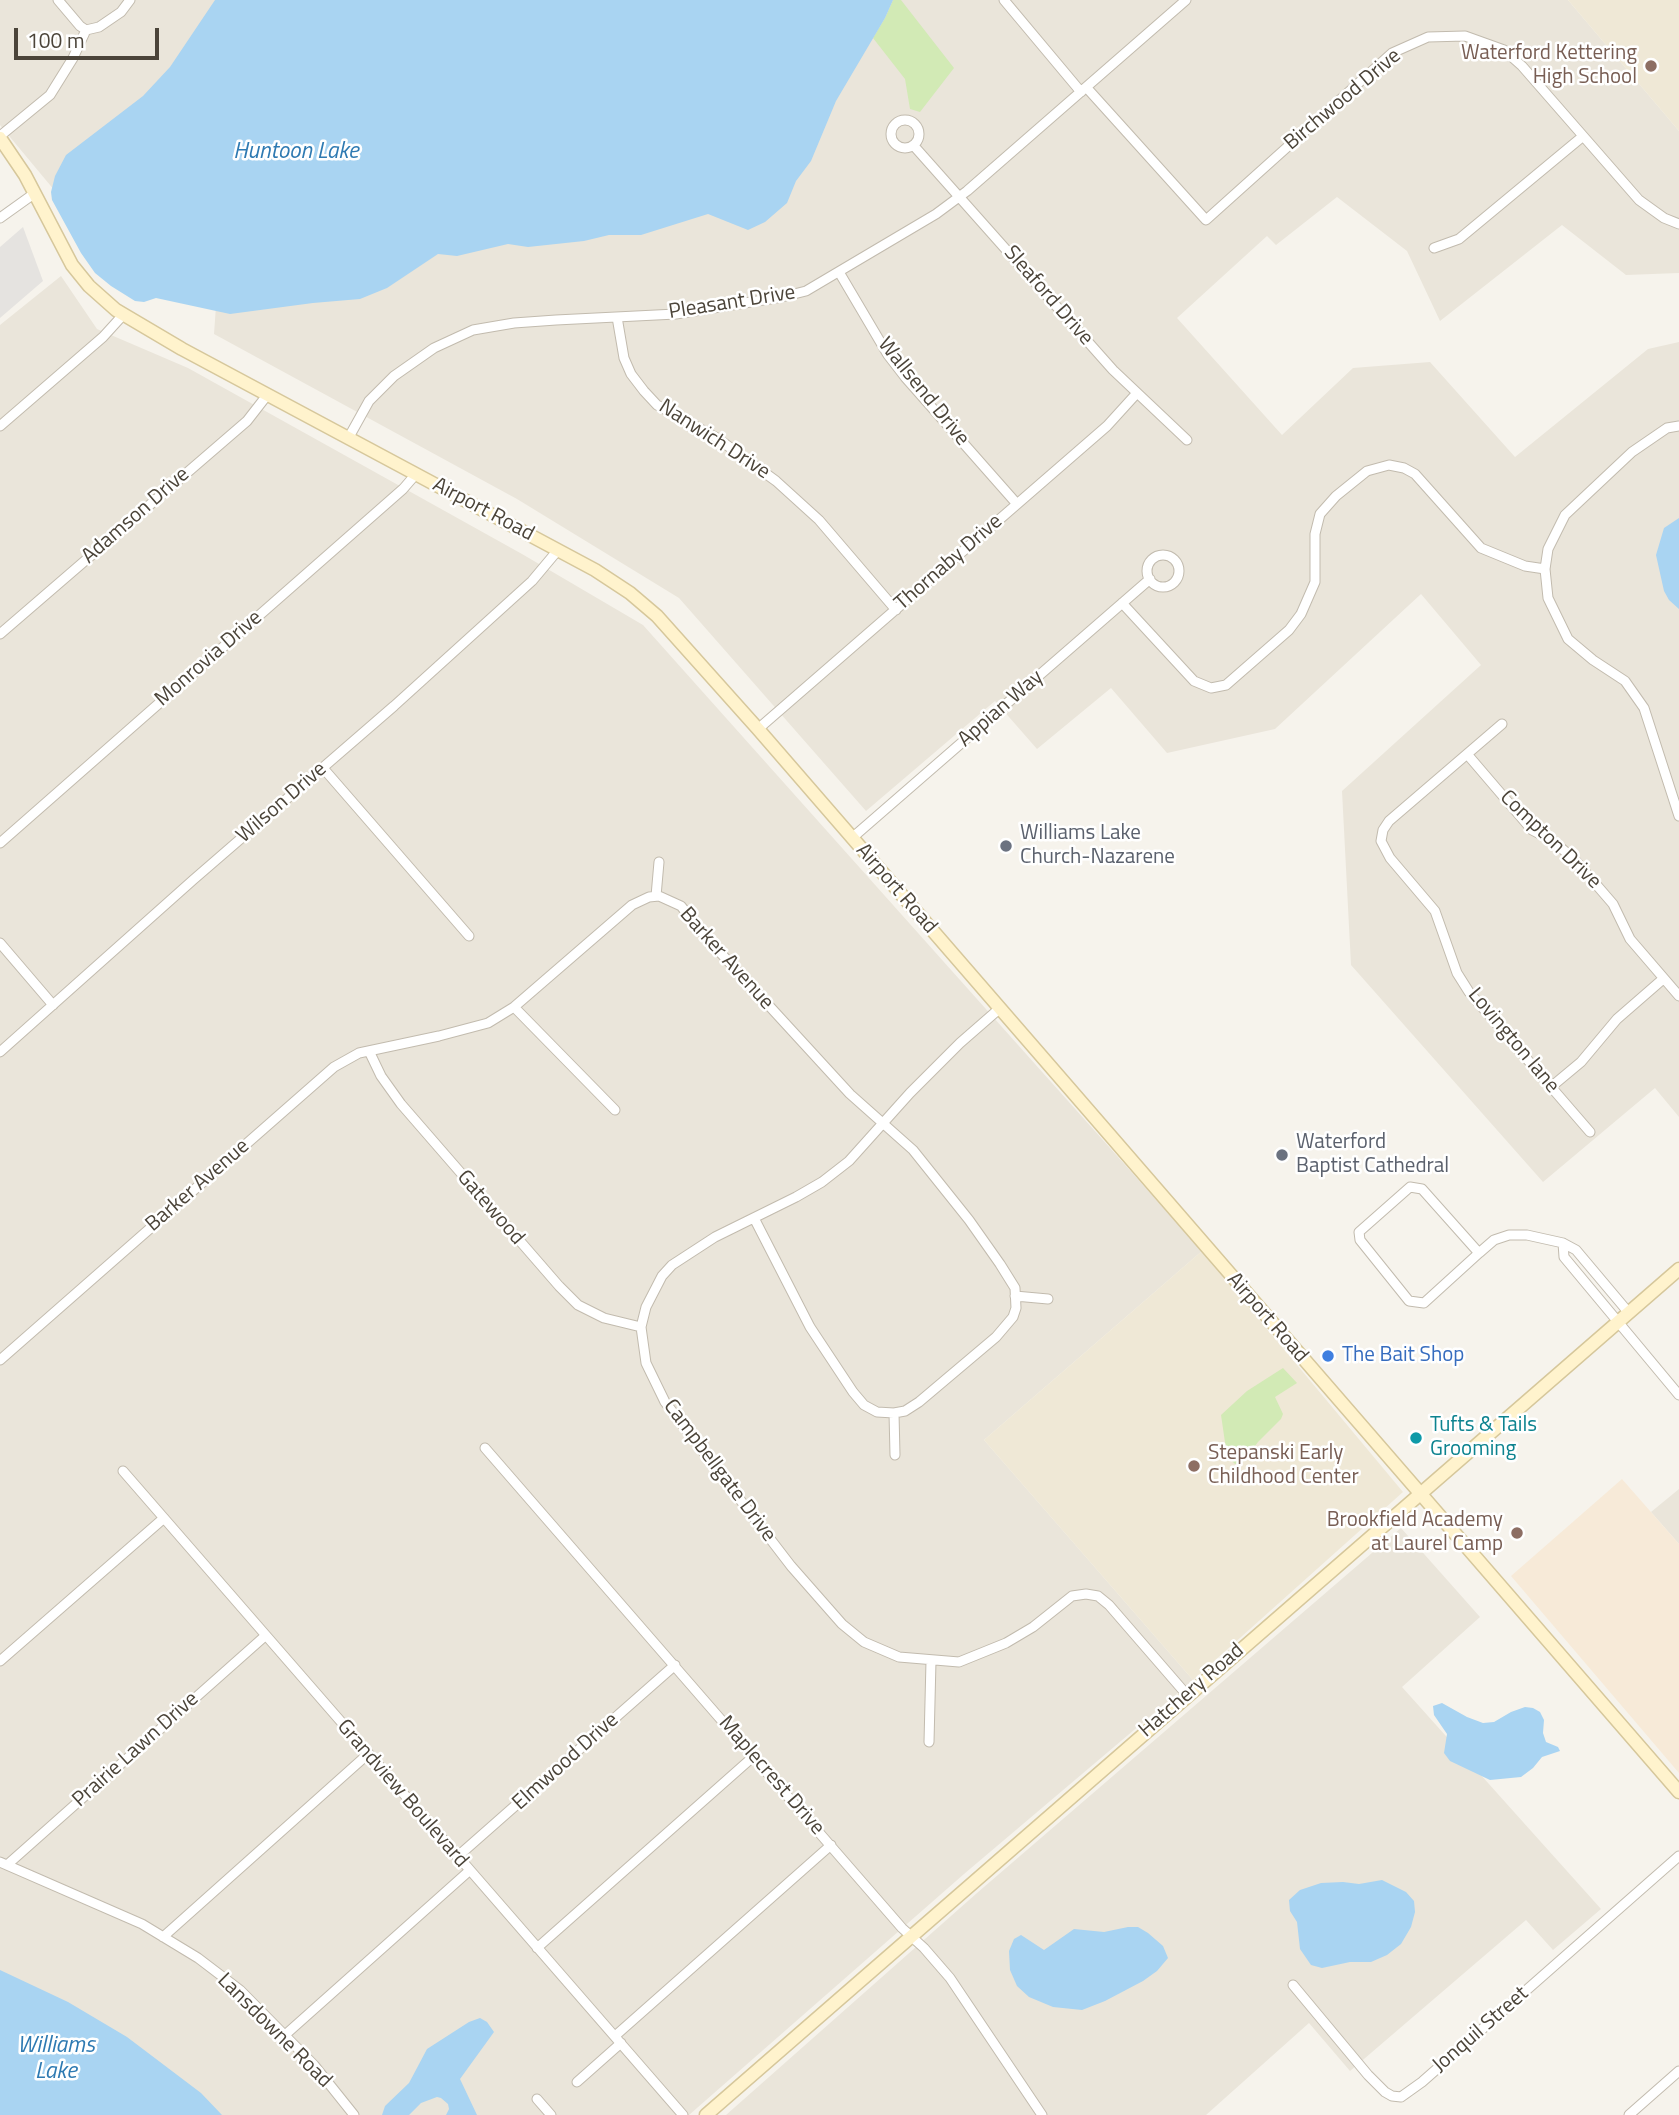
<!DOCTYPE html>
<html>
<head>
<meta charset="utf-8">
<style>
  body { margin:0 }
  #map { position:relative; width:1679px; height:2115px; overflow:hidden; background:#f6f3ec; font-family:"Titillium Web",sans-serif }
  canvas { display:block }
  .scale { position:absolute; left:14px; top:28px; width:145px; height:32px; box-sizing:border-box; border:4px solid #4b4439; border-top:0; padding-left:9px; font-size:21px; line-height:24px; white-space:nowrap; color:#4b4439; -webkit-text-stroke:5px #fff; paint-order:stroke }
</style>
</head>
<body>
<div id="map">
<canvas width="1679" height="2115"></canvas>
<div class="scale">100 m</div>
</div>
<script>
const c = document.querySelector('canvas').getContext('2d');
c.lineJoin = 'round';
function fillPath(path, color) {
  c.fillStyle = color;
  c.fill(path, 'evenodd');
}
function shape(rows) {
  const path = new Path2D();
  for (const r of rows) {
    if (r.length === 3) {
      path.moveTo(r[0] + r[2], r[1]);
      path.arc(r[0], r[1], r[2], 0, 2 * Math.PI);
      continue;
    }
    path.moveTo(r[0], r[1]);
    for (let i = 2; i < r.length; i += 2) path.lineTo(r[i], r[i + 1]);
  }
  return path;
}
function strokePath(path, color, width, dash) {
  c.strokeStyle = color;
  c.lineWidth = width;
  c.lineCap = dash ? 'butt' : 'round';
  c.setLineDash(dash || []);
  c.stroke(path);
}
function write(font, color, halo, rows, align = 'center') {
  c.font = font + ' "Titillium Web",sans-serif';
  c.lineWidth = 5;
  c.setLineDash([]);
  c.textBaseline = 'middle';
  c.strokeStyle = halo;
  c.fillStyle = color;
  for (const [text, x, y, turn = 0] of rows) {
    c.save();
    c.translate(x, y);
    c.rotate((+turn || 0) * Math.PI / 180);
    c.textAlign = isNaN(turn) ? turn : align;
    if (halo) c.strokeText(text, 0, 0);
    c.fillText(text, 0, 0);
    c.restore();
  }
}
fillPath(shape([
  [0,0,340,0,80,221,0,125],
  [722,0,1568,0,1679,131,1679,273,1626,275,1562,225,1440,321,1407,251,1337,197,1276,245,1267,236,1177,318,1282,435,1353,368,1430,362,1515,457,1648,349,1679,342,1679,1117,1655,1088,1543,1182,1351,965,1342,791,1481,665,1421,594,1275,729,1167,753,1111,688,1037,749,995,701,866,811,679,598,517,499,214,334,222,222],
  [61,276,97,329,188,368,522,554,643,625,1202,1251,984,1440,1193,1680,964,1874,689,2115,0,2115,0,325],
  [1679,1489,1679,1544,1651,1512],
  [1401,1528,1480,1617,1402,1687,1601,1909,1553,1950,1526,1920,1350,2071,1309,2023,1206,2115,726,2115,977,1893]
]), '#eae5da');
fillPath(shape([
  [1622,1479,1679,1544,1679,1773,1511,1576]
]), '#f7ead8');
fillPath(shape([
  [1568,0,1679,0,1679,131],
  [1202,1251,1403,1492,1193,1680,984,1440]
]), '#efe8d6');
fillPath(shape([
  [893,0,901,0,954,68,920,112,910,109,905,79,873,38,885,18],
  [1283,1368,1297,1383,1275,1397,1283,1414,1281,1419,1258,1442,1242,1463,1235,1464,1227,1456,1221,1415,1247,1391]
]), '#d2eab5');
fillPath(shape([
  [23,227,43,281,0,318,0,247]
]), '#e5e3e0');
fillPath(shape([
  [215,0,893,0,885,18,836,101,811,161,796,181,787,203,765,222,748,230,708,214,641,235,609,235,584,241,528,247,508,244,457,256,438,254,387,288,360,299,313,303,230,314,156,298,144,302,135,301,111,286,95,273,81,253,52,200,51,192,55,176,66,155,143,96,170,67],
  [1679,518,1679,609,1669,600,1664,591,1656,555,1664,528],
  [1442,1703,1467,1717,1483,1723,1494,1722,1511,1712,1525,1707,1533,1708,1540,1712,1544,1720,1543,1733,1546,1742,1558,1747,1560,1751,1542,1757,1533,1768,1521,1777,1490,1780,1450,1761,1444,1753,1447,1734,1434,1715,1433,1706],
  [1382,1880,1406,1892,1414,1901,1415,1912,1411,1927,1401,1944,1387,1955,1371,1962,1350,1962,1322,1968,1311,1965,1300,1949,1297,1922,1290,1911,1289,1900,1300,1890,1321,1883,1343,1882,1359,1884],
  [1128,1927,1138,1927,1148,1933,1163,1946,1168,1958,1157,1971,1143,1981,1105,2001,1082,2010,1053,2007,1029,1997,1017,1986,1010,1970,1009,1951,1014,1939,1021,1935,1044,1950,1074,1929,1104,1932],
  [0,1970,68,2002,127,2037,201,2093,222,2115,0,2115],
  [480,2018,487,2022,494,2032,460,2079,477,2115,446,2115,449,2109,448,2104,441,2098,437,2097,421,2103,409,2115,382,2115,385,2106,409,2083,427,2049,469,2022]
]), '#a9d4f2');
const street = shape([
  [58,0,80,26,86,30],
  [1004,0,1081,92],
  [1086,87,1206,220,1392,53,1428,37,1465,36,1504,50,1522,66,1639,200,1664,218,1679,224],
  [905,134,14],
  [0,136,50,95,73,58,86,30,99,27,121,12,130,0],
  [914,146,1113,370,1187,440],
  [0,218,35,193],
  [1434,248,1459,239,1582,137],
  [839,272,888,355,905,377,1017,504],
  [617,317,624,358,631,374,644,391,657,405,717,438,776,481,819,520,896,610],
  [0,426,103,337,123,315],
  [1679,426,1667,428,1632,452,1565,515,1548,549,1545,569,1548,598,1568,639,1593,660,1625,681,1644,708,1679,816],
  [349,437,369,401,394,376,434,348,473,330,514,323,556,320,676,314,782,297,806,291,936,214,967,191,1186,0],
  [1163,571,16],
  [1122,603,1194,681,1211,688,1226,685,1289,630,1301,614,1315,582,1315,534,1320,514,1336,496,1367,471,1389,465,1404,468,1415,474,1481,548,1525,566,1545,569],
  [0,634,247,421,268,394],
  [1502,724,1389,821,1383,830,1381,841,1390,858,1435,911,1457,973,1469,992,1590,1132],
  [758,729,1107,426,1137,393],
  [1467,754,1532,830,1553,841,1575,860,1613,904,1630,939,1679,996],
  [323,768,469,936],
  [852,838,1150,579],
  [0,843,403,489,416,474],
  [656,896,659,862],
  [0,943,53,1005],
  [514,1007,615,1110],
  [999,1009,960,1043,910,1093,849,1161,822,1182,796,1197,715,1237,672,1265,662,1276,646,1307,641,1327,646,1363,665,1402,791,1566,842,1624,864,1642,899,1657,959,1662,1006,1643,1033,1627,1072,1596,1086,1594,1098,1596,1109,1605,1187,1695],
  [369,1051,381,1076,401,1104,559,1286,578,1305,604,1318,641,1327],
  [0,1052,193,880,394,706,532,581,558,550],
  [1551,1087,1581,1062,1617,1019,1663,979],
  [1563,1243,1564,1257,1679,1395],
  [1479,1253,1422,1189,1410,1187,1359,1232,1360,1240,1409,1301,1424,1303,1479,1253,1494,1240,1509,1235,1527,1235,1563,1243,1576,1250,1629,1313],
  [1015,1296,1048,1299],
  [0,1360,334,1067,359,1053,439,1036,488,1023,514,1007,632,905,649,897,659,896,681,906,706,937,850,1094,913,1150,969,1220,1000,1264,1015,1288,1016,1308,1013,1317,996,1337,919,1402,905,1411,894,1413,877,1412,864,1405,853,1392,810,1327,754,1218],
  [894,1413,895,1455],
  [485,1448,902,1928,924,1948,950,1978,1042,2115],
  [123,1471,683,2115],
  [0,1661,164,1518],
  [929,1742,931,1661],
  [457,1857,675,1665],
  [0,1862,142,1924,198,1958,240,1990,314,2065,354,2115],
  [7,1865,265,1636],
  [163,1937,368,1754],
  [537,1948,754,1756],
  [1293,1985,1368,2075,1385,2092,1392,2096,1401,2097,1422,2082,1679,1856],
  [285,2035,469,1871],
  [615,2036,831,1845],
  [577,2082,621,2043],
  [537,2099,551,2115],
  [1629,2115,1679,2071]
]);
const secondary = shape([
  [0,138,25,175,72,265,89,286,116,310,182,349,595,570,630,593,657,616,758,729,1679,1792],
  [706,2115,1679,1269]
]);
strokePath(street, '#c2bbae', 11);
strokePath(secondary, '#d6c79b', 15);
strokePath(street, '#fff', 9);
strokePath(secondary, '#fff3cd', 12);
for (const [x, y, r, color] of [
  [1651,66,7,"#8d6e63"],
  [1006,846,7,"#6b7280"],
  [1282,1155,7,"#6b7280"],
  [1328,1356,7,"#3f7fe0"],
  [1416,1438,7,"#0f9aa8"],
  [1194,1466,7,"#8d6e63"],
  [1517,1533,7,"#8d6e63"]
]) {
  const dot = new Path2D();
  dot.arc(x, y, r, 0, 2 * Math.PI);
  c.fillStyle = color;
  c.fill(dot);
  strokePath(dot, '#fff', 2.5);
}
write('21px', '#785e54', '#fff', [
  ["Waterford Kettering",1637,54],
  ["High School",1637,78],
  ["Stepanski Early",1208,1454,"left"],
  ["Childhood Center",1208,1478,"left"],
  ["Brookfield Academy",1503,1521],
  ["at Laurel Camp",1503,1545]
], 'right');
write('21px', '#4b4439', '#fff', [
  ["Birchwood Drive",1343,100,-40],
  ["Sleaford Drive",1048,296,49],
  ["Pleasant Drive",732,303,-9],
  ["Wallsend Drive",923,392,51],
  ["Nanwich Drive",714,440,33],
  ["Airport Road",483,510,28],
  ["Adamson Drive",136,516,-41],
  ["Thornaby Drive",949,563,-41],
  ["Monrovia Drive",209,659,-41],
  ["Appian Way",1001,709,-41],
  ["Wilson Drive",282,803,-41],
  ["Compton Drive",1550,840,44],
  ["Airport Road",896,889,49],
  ["Barker Avenue",726,959,48],
  ["Lovington lane",1513,1041,50],
  ["Barker Avenue",198,1186,-41],
  ["Gatewood",490,1208,49],
  ["Airport Road",1267,1318,49],
  ["Campbellgate Drive",719,1471,53],
  ["Hatchery Road",1192,1691,-41],
  ["Prairie Lawn Drive",136,1750,-42],
  ["Elmwood Drive",566,1762,-42],
  ["Maplecrest Drive",771,1776,49],
  ["Grandview Boulevard",402,1794,49],
  ["Jonquil Street",1481,2030,-41],
  ["Lansdowne Road",274,2031,45]
]);
write('21px', '#5b616d', '#fff', [
  ["Williams Lake",1020,834],
  ["Church-Nazarene",1020,858],
  ["Waterford",1296,1143],
  ["Baptist Cathedral",1296,1167]
], 'left');
write('21px', '#366cbe', '#fff', [
  ["The Bait Shop",1342,1356]
], 'left');
write('21px', '#0d838f', '#fff', [
  ["Tufts & Tails",1430,1426],
  ["Grooming",1430,1450]
], 'left');
write('italic 23px', '#2e7ab2', '#fff', [
  ["Huntoon Lake",296,152],
  ["Williams",56,2046],
  ["Lake",56,2072]
]);
</script>
</body>
</html>
